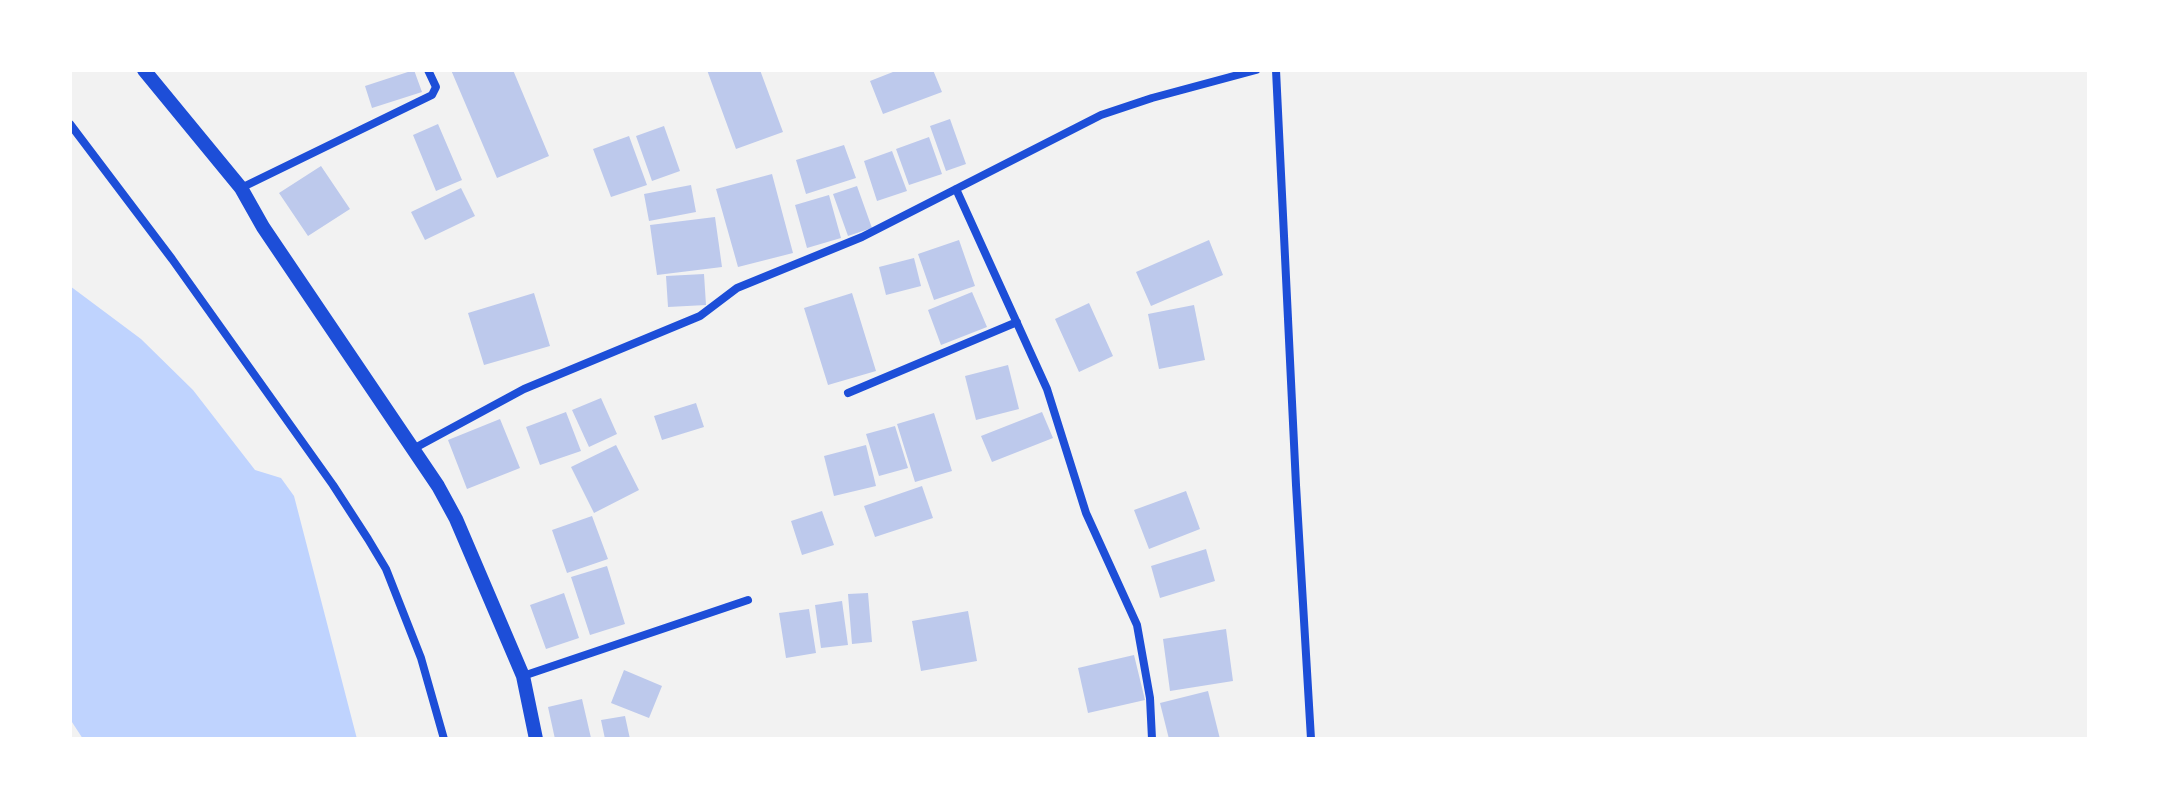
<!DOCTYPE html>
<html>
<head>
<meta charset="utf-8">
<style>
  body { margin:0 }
  #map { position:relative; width:2159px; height:809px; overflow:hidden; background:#f2f2f2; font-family:"Fira Sans",sans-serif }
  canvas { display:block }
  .frame { position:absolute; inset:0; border:72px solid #fff; pointer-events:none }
</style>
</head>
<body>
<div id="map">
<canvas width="2159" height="809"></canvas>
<div class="frame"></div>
</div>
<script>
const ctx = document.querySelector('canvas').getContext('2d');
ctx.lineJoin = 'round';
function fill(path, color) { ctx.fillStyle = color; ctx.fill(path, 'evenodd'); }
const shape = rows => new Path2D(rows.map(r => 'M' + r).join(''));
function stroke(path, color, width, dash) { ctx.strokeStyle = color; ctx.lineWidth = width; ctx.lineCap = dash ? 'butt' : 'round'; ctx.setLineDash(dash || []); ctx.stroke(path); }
fill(shape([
  [70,286,141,339,193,390,255,470,281,478,294,496,357,739,83,739,70,719]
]), '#bfd3fe');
fill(shape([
  [414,70,422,92,372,108,365,86],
  [451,70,513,70,549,156,497,178],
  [707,70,760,70,783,132,736,149],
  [898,70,933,70,942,92,883,114,870,81],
  [950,119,966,164,946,171,930,126],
  [438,124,462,180,436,191,413,135],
  [664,126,680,171,652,181,636,136],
  [629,136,647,185,611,197,593,149],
  [929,137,942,174,909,185,896,149],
  [844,145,856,178,806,194,796,160],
  [892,151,907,191,877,201,864,161],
  [321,166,350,209,308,236,279,193],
  [772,174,793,253,738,267,716,189],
  [691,185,696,212,649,221,644,194],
  [857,186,872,228,848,236,833,194],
  [461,188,475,216,425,240,411,212],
  [829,195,841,238,807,248,795,205],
  [715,217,722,267,657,275,650,225],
  [959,240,975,286,934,300,918,254],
  [1209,240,1223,275,1151,306,1136,272],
  [914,258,921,286,886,295,879,267],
  [704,274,706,305,668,307,666,276],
  [972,292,987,327,941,345,928,310],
  [534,293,550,346,484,365,468,313],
  [852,293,876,371,828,385,804,308],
  [1089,303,1113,356,1079,372,1055,319],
  [1194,305,1205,360,1159,369,1148,314],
  [1008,365,1019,409,976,420,965,376],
  [601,398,617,434,589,447,572,410],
  [696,403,704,427,662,440,654,416],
  [566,412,581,451,540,465,526,427],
  [1042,412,1053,438,992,462,981,436],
  [934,413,952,471,915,482,897,424],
  [500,419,520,468,467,489,448,440],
  [895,426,908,468,879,476,866,434],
  [616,445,639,490,594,513,571,467],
  [866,445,876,486,834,496,824,456],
  [922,486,933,518,875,537,864,506],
  [1186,491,1200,529,1149,549,1134,510],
  [822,511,834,545,802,555,791,521],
  [592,516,608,559,567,573,552,530],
  [1206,549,1215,581,1160,598,1151,566],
  [607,566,625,624,590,635,571,577],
  [564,593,579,638,546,649,530,605],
  [868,593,872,642,852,644,848,594],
  [842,601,848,645,821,648,815,605],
  [809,609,816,653,786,658,779,613],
  [968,611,977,661,921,671,912,621],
  [1226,629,1233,681,1170,691,1163,639],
  [1134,655,1145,700,1088,713,1078,668],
  [624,670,662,686,649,718,611,703],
  [1208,691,1220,739,1169,739,1160,703],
  [582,699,591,738,555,739,548,707],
  [625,716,630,739,605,739,601,720]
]), '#bdc9ec');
stroke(shape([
  [1276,70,1296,485,1311,739],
  [70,124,172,259,333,485,368,539,386,569,421,658,444,739],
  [241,188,432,95,436,87,428,70],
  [956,189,1047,389,1086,513,1137,625,1150,698,1152,739],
  [848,393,1017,322],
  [413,449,524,389,700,316,737,288,862,237,1101,115,1152,98,1256,70],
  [523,676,748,600]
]), '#1d4ed8', 8);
stroke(shape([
  [144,70,241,188,263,227,438,486,456,519,523,676,536,739]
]), '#1d4ed8', 14);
</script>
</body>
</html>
